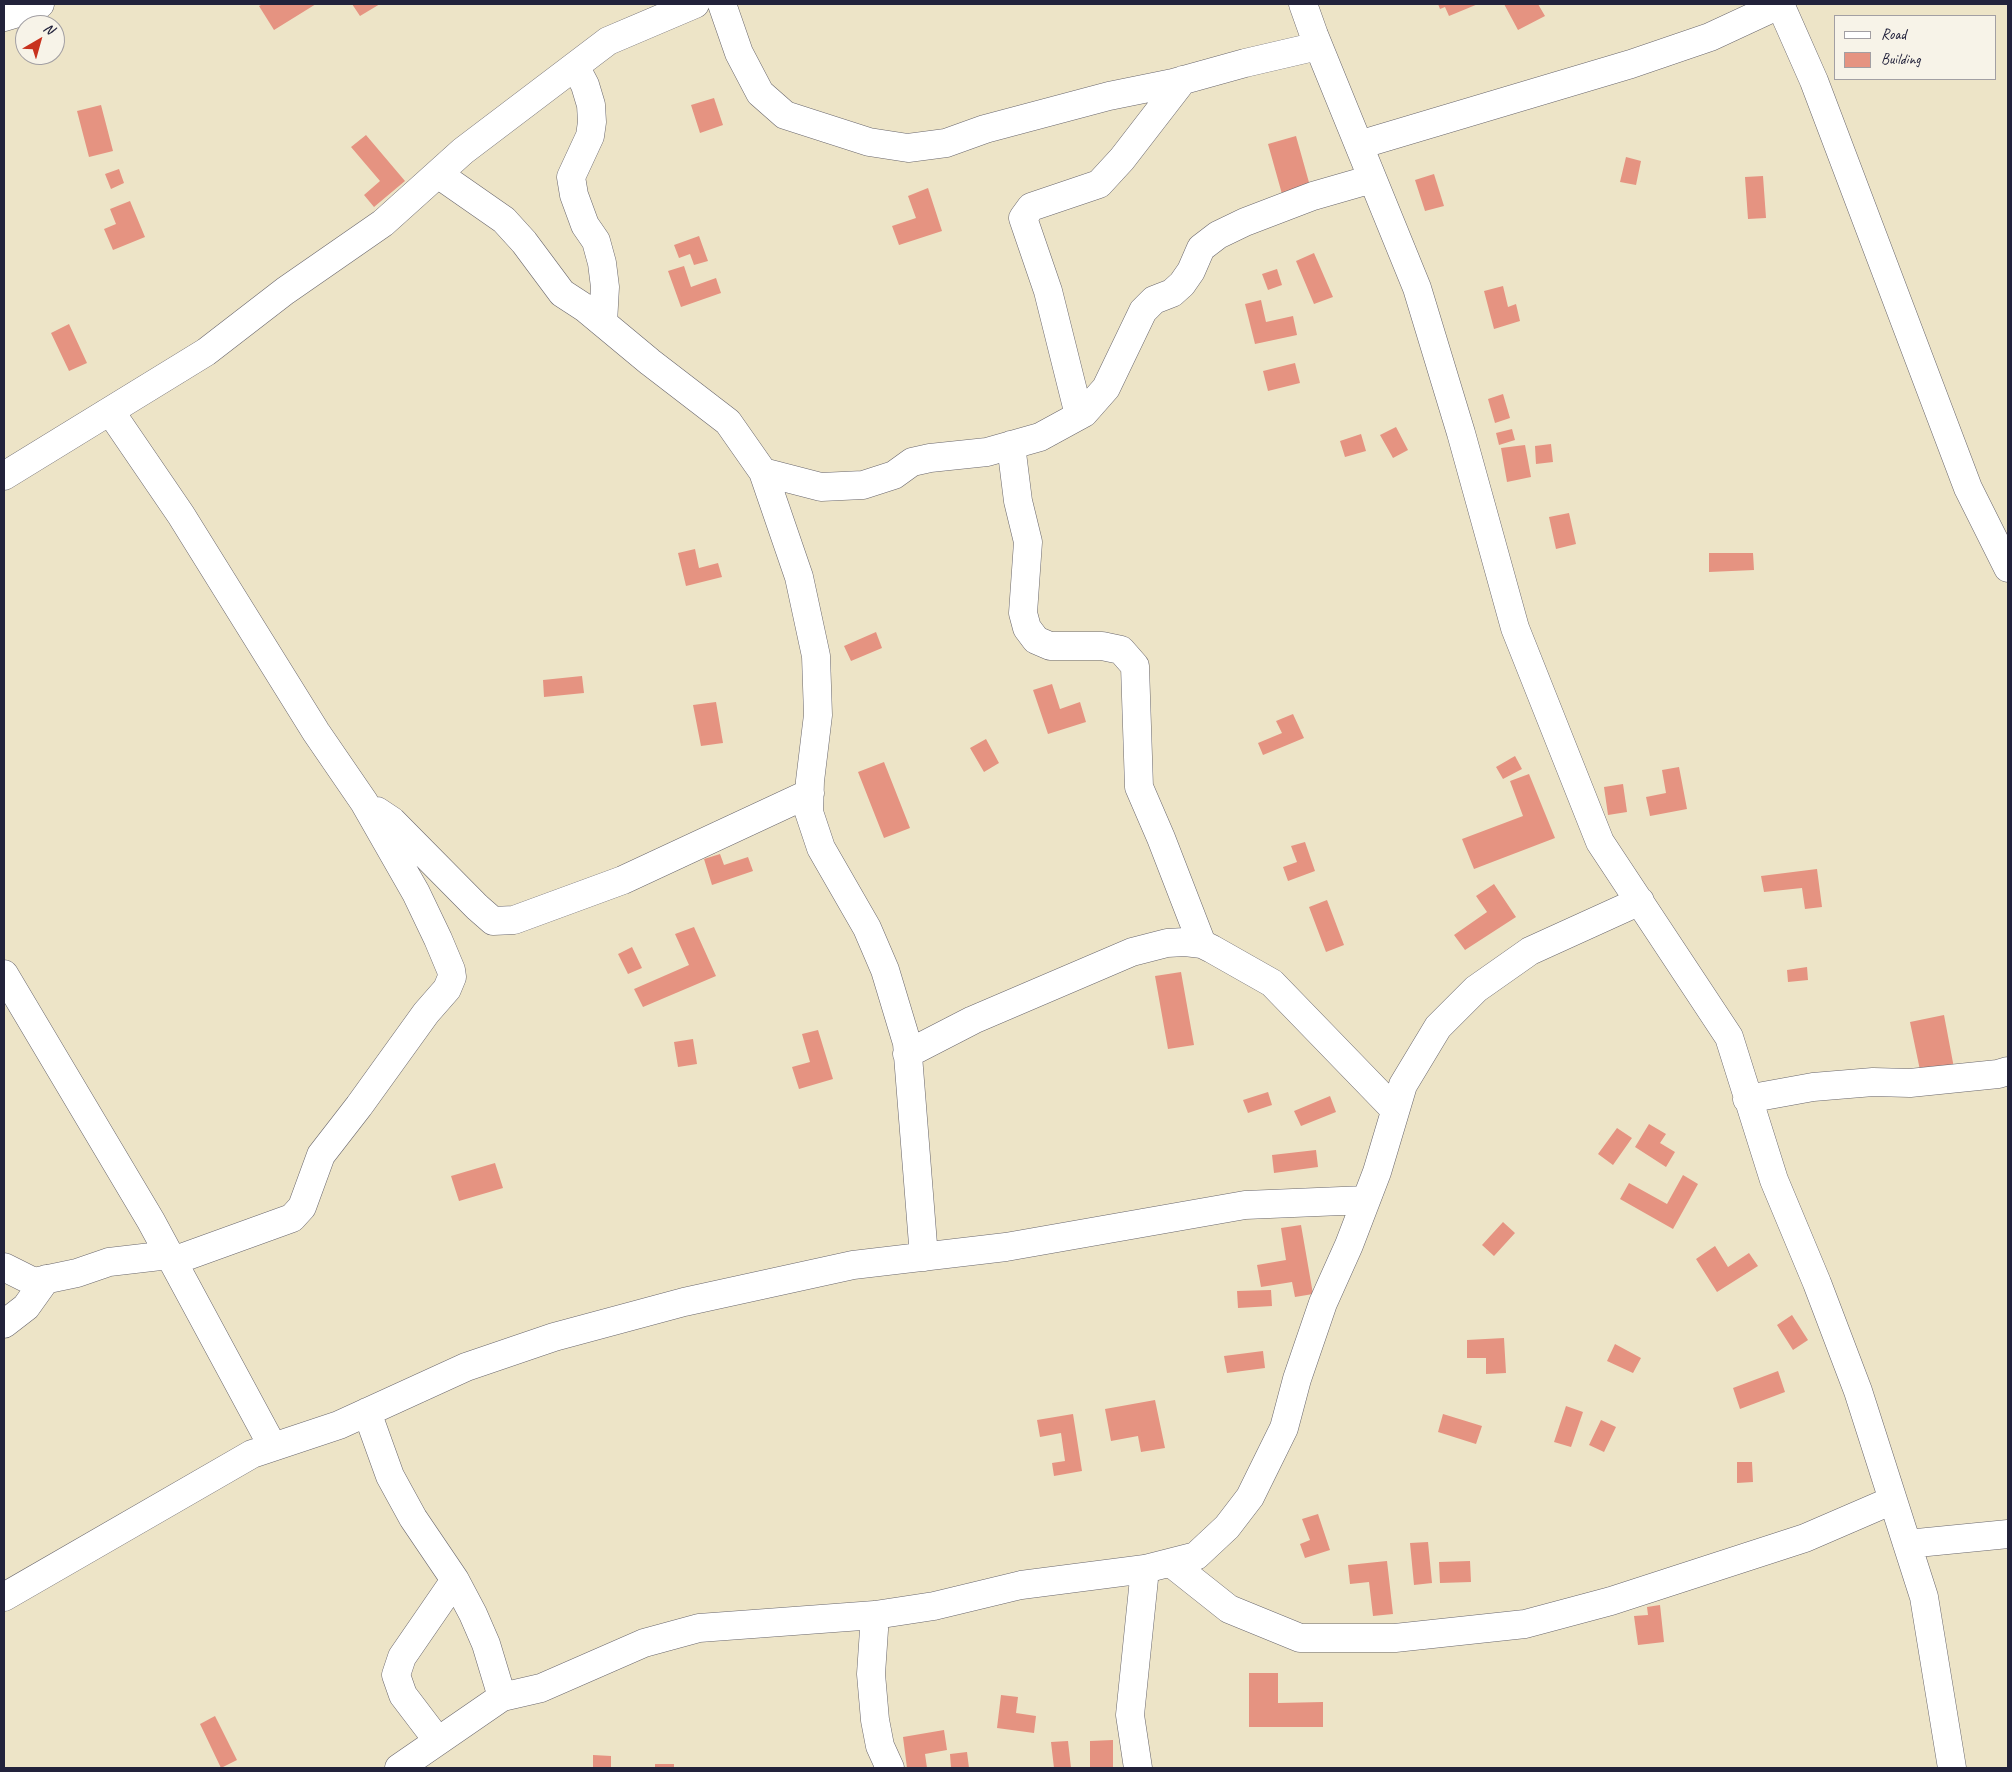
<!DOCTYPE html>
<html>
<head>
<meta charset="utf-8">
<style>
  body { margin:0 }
  #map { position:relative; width:2012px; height:1772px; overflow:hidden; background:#ede4c7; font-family:Caveat,sans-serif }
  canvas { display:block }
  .frame { position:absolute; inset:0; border:5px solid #22223b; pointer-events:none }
  .legend { position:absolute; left:1834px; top:15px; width:162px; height:65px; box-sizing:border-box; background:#f7f3e8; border:1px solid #a29fa3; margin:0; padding:6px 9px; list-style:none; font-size:15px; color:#22223b }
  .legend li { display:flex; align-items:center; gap:10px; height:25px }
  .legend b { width:25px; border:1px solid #a29fa3 }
  .north { position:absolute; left:15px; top:15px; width:50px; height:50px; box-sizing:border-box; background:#f7f3e8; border:1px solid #a29fa3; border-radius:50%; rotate:38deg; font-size:14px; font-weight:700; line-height:20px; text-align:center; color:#22223b }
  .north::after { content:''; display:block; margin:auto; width:18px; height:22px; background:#c8321e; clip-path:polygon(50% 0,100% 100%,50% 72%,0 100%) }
</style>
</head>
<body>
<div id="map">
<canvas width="2012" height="1772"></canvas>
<div class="frame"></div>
<ul class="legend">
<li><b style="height:6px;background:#fff"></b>Road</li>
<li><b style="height:14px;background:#e59381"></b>Building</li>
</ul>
<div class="north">N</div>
</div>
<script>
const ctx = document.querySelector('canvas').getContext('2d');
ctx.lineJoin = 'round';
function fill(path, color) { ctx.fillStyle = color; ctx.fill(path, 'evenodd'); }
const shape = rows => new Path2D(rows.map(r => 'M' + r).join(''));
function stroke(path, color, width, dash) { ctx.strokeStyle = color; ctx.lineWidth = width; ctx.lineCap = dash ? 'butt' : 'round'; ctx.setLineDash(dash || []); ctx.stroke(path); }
fill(shape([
  [263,4,316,4,274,30,259,6],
  [352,4,380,4,360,16],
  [1438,4,1478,4,1449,16,1445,7,1440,9],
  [1504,4,1538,4,1545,16,1518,30],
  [714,98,723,125,700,133,691,105],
  [101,105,113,151,89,157,77,111],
  [366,135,405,181,374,207,364,195,380,181,351,147],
  [1296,136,1310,186,1282,194,1268,144],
  [1626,157,1641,161,1636,185,1620,182],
  [119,169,124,183,111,189,105,174],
  [1434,174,1444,206,1425,211,1415,180],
  [1763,176,1766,218,1748,219,1745,177],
  [928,188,942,231,899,245,892,226,916,218,908,196],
  [130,201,145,237,113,250,104,229,116,224,110,209],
  [699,236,708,261,694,265,690,254,679,258,674,245],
  [1314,253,1333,297,1314,304,1296,261],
  [684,266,691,287,716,278,721,293,681,307,668,271],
  [1277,269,1282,285,1268,290,1262,274],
  [1503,286,1508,307,1516,304,1520,321,1494,329,1484,291],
  [1261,300,1266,322,1293,316,1297,335,1255,344,1245,304],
  [69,324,87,363,69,371,51,333],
  [1295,363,1300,383,1268,391,1263,371],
  [1503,394,1510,418,1495,423,1488,399],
  [1396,427,1408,450,1393,458,1380,435],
  [1512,429,1515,440,1499,445,1496,433],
  [1361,434,1366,451,1345,457,1340,441],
  [1551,444,1553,462,1536,464,1535,446],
  [1525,445,1531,477,1507,482,1501,448],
  [1569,513,1576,544,1556,549,1549,517],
  [695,549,699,568,718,563,722,577,686,586,678,553],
  [1709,553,1753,553,1754,570,1709,572],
  [876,632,882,648,851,661,844,646],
  [582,676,584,693,544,697,543,680],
  [1052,684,1060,709,1080,702,1086,722,1048,734,1033,690],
  [716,702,723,743,701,746,693,705],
  [1293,714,1304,738,1263,755,1258,743,1282,733,1276,721],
  [986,739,999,763,984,772,970,748],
  [1515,756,1522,769,1503,779,1496,767],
  [884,762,910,828,884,838,858,772],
  [1679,767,1687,809,1650,816,1646,797,1666,793,1662,770],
  [1529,774,1555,838,1474,869,1462,839,1523,816,1510,781],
  [1623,784,1627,812,1608,815,1604,787],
  [1305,842,1315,871,1288,881,1283,867,1297,862,1291,846],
  [720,854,724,865,748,857,753,871,712,885,704,859],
  [1817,869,1822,907,1805,909,1802,888,1764,892,1761,876],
  [1494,884,1516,917,1465,950,1454,935,1487,912,1476,896],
  [1327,900,1344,945,1326,952,1309,907],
  [694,927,716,976,643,1007,634,989,689,965,675,934],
  [632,947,642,968,628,974,618,954],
  [1807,967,1808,980,1788,982,1787,970],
  [1181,972,1194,1045,1168,1049,1155,976],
  [1944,1015,1954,1068,1921,1075,1910,1022],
  [818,1030,833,1079,799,1089,792,1067,810,1062,802,1034],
  [693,1039,697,1064,678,1067,674,1042],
  [1268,1092,1272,1105,1248,1113,1243,1100],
  [1330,1096,1336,1112,1301,1126,1294,1111],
  [1649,1124,1666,1134,1660,1143,1675,1152,1666,1167,1635,1147],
  [1617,1128,1632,1138,1613,1165,1598,1154],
  [1316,1150,1318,1167,1274,1173,1272,1155],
  [495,1163,503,1188,459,1201,451,1176],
  [1683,1175,1698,1184,1673,1229,1620,1199,1629,1183,1667,1204],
  [1503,1222,1515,1233,1494,1256,1482,1245],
  [1301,1225,1313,1294,1295,1297,1292,1282,1261,1287,1257,1265,1286,1260,1281,1228],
  [1715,1246,1728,1267,1749,1253,1758,1266,1717,1292,1696,1259],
  [1271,1290,1272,1306,1238,1308,1237,1291],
  [1792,1315,1808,1340,1793,1350,1777,1325],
  [1504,1338,1506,1373,1486,1374,1486,1358,1467,1358,1467,1340],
  [1615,1344,1641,1358,1633,1373,1607,1361],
  [1263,1351,1265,1368,1227,1373,1224,1356],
  [1778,1371,1785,1392,1740,1409,1733,1388],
  [1155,1400,1165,1448,1141,1452,1138,1436,1111,1441,1105,1409],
  [1566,1406,1583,1412,1571,1447,1554,1442],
  [1073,1414,1082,1471,1054,1476,1052,1463,1065,1461,1061,1433,1040,1437,1037,1420],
  [1443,1414,1482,1426,1476,1444,1438,1432],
  [1601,1420,1616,1427,1604,1452,1589,1445],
  [1737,1462,1752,1462,1753,1482,1737,1483],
  [1318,1514,1330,1550,1305,1558,1300,1544,1310,1540,1302,1519],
  [1428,1542,1432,1583,1414,1585,1410,1543],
  [1387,1561,1393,1614,1373,1616,1369,1582,1350,1584,1348,1565],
  [1470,1561,1471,1582,1440,1583,1439,1562],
  [1660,1605,1664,1642,1638,1645,1634,1616,1648,1615,1647,1607],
  [1249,1673,1278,1673,1278,1703,1323,1702,1323,1727,1249,1727],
  [1001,1695,1018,1697,1016,1713,1036,1716,1034,1733,997,1728],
  [215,1716,237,1760,221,1768,200,1724],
  [944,1730,947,1750,925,1754,927,1768,907,1768,903,1737],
  [1113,1740,1113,1768,1090,1768,1090,1741],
  [1068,1741,1071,1768,1054,1768,1051,1742],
  [967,1752,969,1768,951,1768,950,1754],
  [593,1755,611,1756,611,1768,593,1768],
  [655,1764,674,1764,674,1768,655,1768]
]), '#e59381');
const minor = shape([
  [722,4,739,53,760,93,785,115,869,142,908,148,946,143,985,129,1109,96,1173,83,1245,63,1318,46],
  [1303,4,1314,35,1417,288,1461,433,1515,628,1600,842,1729,1037,1774,1180,1817,1283,1858,1391,1924,1597,1952,1768],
  [1780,4,1814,81,1968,488,2008,568],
  [4,17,34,8,40,4],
  [575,66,585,85,591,105,592,122,590,136,571,177,574,195,585,225,596,241,602,263,605,287,603,323],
  [1359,145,1631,64,1710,37,1781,4],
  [438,174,504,220,524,242,562,293,585,308,650,362,728,422,763,472,799,577,816,656,818,715,810,781,809,812,821,848,867,928,885,970,907,1043,924,1257],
  [110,411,181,515,316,732,364,802,416,893,438,939,451,970,452,977,447,989,426,1013,359,1106,321,1155,302,1207,292,1218,173,1261],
  [1079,415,1048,291,1023,218,1031,207,1099,184,1122,159,1183,80],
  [1011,445,1018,501,1028,542,1023,613,1027,628,1036,640,1050,646,1102,646,1121,650,1135,666,1139,787,1161,838,1202,944],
  [763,472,821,487,863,485,894,475,912,462,930,458,987,452,1040,437,1084,413,1106,388,1143,311,1154,300,1172,293,1182,284,1191,271,1201,248,1218,235,1245,222,1313,196,1372,179],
  [4,476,206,352,285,291,383,223,463,151,608,41,695,4],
  [377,811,392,821,477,907,493,921,514,920,623,880,810,793],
  [4,974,151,1221,273,1447],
  [907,1054,973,1020,1132,952,1167,943,1185,942,1202,944,1212,949,1272,983,1395,1110],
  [1747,1099,1813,1087,1873,1082,1910,1083,1998,1074,2008,1071],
  [4,1267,34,1282,77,1273,109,1262,169,1255],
  [4,1324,26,1307,46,1279],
  [367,1412,390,1476,413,1518,455,1580,473,1614,486,1644,502,1697],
  [1907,1544,2008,1534],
  [1171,1563,1229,1609,1300,1638,1395,1638,1525,1624,1611,1601,1805,1538,1893,1500],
  [4,1597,252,1454,339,1425,466,1367,554,1337,684,1302,853,1265,1006,1247,1245,1205,1366,1200],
  [875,1615,871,1674,875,1720,880,1746,890,1768],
  [438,1741,403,1695,396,1675,402,1657,455,1580],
  [399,1768,502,1697,541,1688,644,1643,699,1628,875,1615,934,1606,1021,1585,1145,1569,1196,1556,1227,1527,1250,1497,1284,1428,1297,1379,1323,1303,1349,1245,1377,1172,1403,1085,1438,1027,1476,989,1530,951,1640,901],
  [1138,1768,1130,1715,1145,1569]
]);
stroke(minor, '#69666c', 29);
stroke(minor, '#fff', 28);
</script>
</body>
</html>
